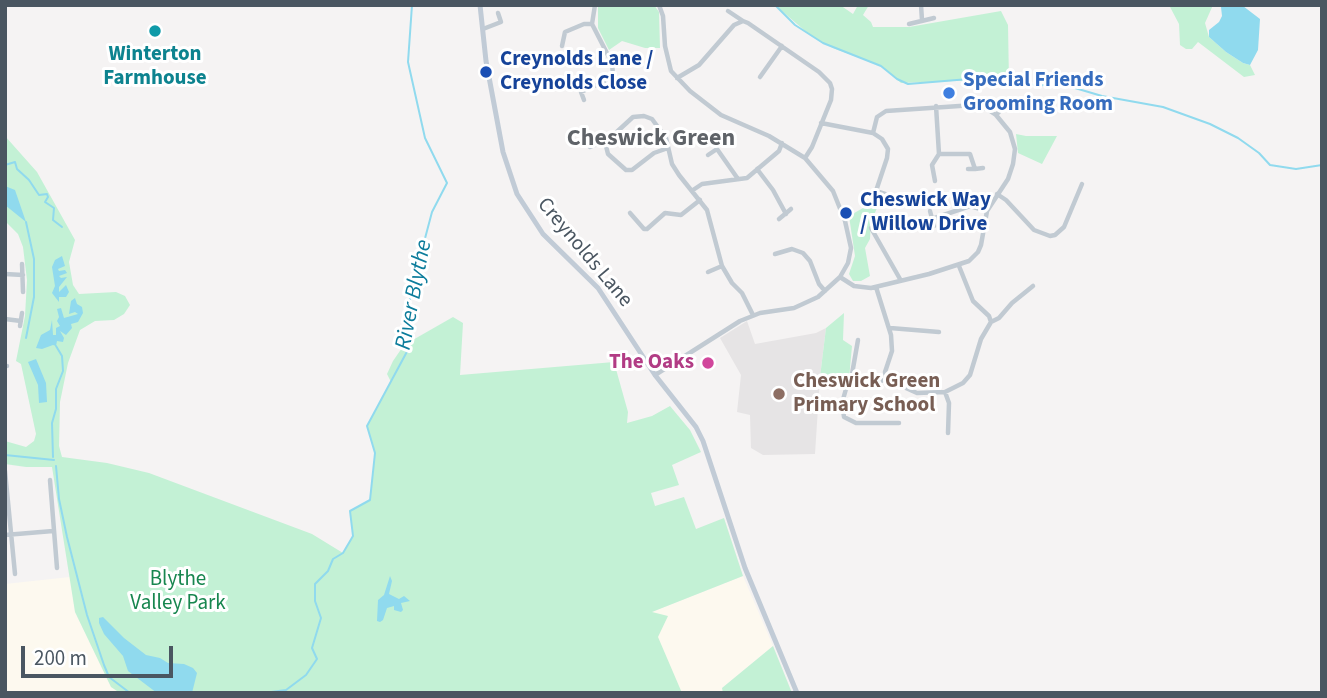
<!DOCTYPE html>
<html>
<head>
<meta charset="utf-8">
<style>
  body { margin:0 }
  #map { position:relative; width:1327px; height:698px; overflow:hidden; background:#f5f3f3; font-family:"Source Sans 3",sans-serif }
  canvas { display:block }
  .frame { position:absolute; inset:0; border:7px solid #4a5661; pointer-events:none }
  .scale { position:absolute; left:21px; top:646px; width:152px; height:32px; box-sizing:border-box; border:4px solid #4a5661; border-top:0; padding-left:9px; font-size:21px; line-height:24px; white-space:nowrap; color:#4a5661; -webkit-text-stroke:5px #fff; paint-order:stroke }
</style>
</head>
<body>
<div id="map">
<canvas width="1327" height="698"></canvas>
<div class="frame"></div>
<div class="scale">200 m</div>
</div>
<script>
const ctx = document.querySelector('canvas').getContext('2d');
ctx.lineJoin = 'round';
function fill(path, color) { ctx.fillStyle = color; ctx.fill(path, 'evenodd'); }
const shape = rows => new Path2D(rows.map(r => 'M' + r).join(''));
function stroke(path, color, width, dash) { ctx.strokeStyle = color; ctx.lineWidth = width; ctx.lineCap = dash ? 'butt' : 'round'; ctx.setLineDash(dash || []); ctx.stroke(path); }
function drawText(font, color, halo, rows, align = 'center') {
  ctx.font = font + ' "Source Sans 3",sans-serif'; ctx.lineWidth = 6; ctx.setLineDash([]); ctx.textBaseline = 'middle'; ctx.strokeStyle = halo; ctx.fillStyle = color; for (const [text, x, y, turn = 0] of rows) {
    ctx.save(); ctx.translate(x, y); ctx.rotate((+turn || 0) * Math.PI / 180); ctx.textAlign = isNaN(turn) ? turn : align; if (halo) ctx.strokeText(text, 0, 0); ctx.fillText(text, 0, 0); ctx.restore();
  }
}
fill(shape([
  [743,576,773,646,722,688,723,693,567,693,624,623],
  [70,577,75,612,111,687,120,693,5,693,5,584]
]), '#fdf9ef');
fill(shape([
  [747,321,755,344,816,333,826,328,820,377,815,454,763,455,751,448,750,415,737,412,741,375,720,338]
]), '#e6e4e5');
fill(shape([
  [598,5,654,5,659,12,660,48,645,48,622,41,609,50,598,28],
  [775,5,840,5,853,14,858,5,869,5,863,15,871,22,873,27,909,27,1001,11,1008,25,1009,82,980,80,901,83,881,66,833,48,811,36],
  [1169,5,1213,5,1205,23,1209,37,1226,52,1243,63,1250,65,1255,75,1244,77,1198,42,1192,49,1186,49,1180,45,1179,24],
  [1016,134,1026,136,1057,136,1042,164,1018,153],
  [5,136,37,172,75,240,69,262,73,285,79,294,116,292,125,296,130,305,124,314,114,320,95,321,80,330,68,363,60,402,59,446,62,457,107,463,149,473,312,534,343,553,353,536,350,511,370,500,375,453,367,426,391,382,387,374,393,361,404,345,453,317,463,323,460,375,614,362,628,412,627,423,652,416,670,406,690,430,701,452,672,465,679,485,651,493,655,506,684,497,696,529,724,518,743,576,652,612,668,616,658,637,682,693,120,693,111,687,75,612,52,467,26,467,5,464,5,441,26,447,34,441,36,434,21,364,16,361,25,316,27,280,23,247,18,234,5,221],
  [869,200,878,201,877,208,871,222,870,239,865,248,870,276,861,281,853,281,849,274,855,256,849,216,863,208],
  [844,313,843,340,852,346,849,379,820,377,826,328],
  [773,646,792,693,723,693,722,688]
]), '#c3f1d5');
fill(shape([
  [1225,5,1243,6,1260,19,1258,50,1250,65,1243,63,1226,52,1209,37,1209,30,1219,22,1222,16,1221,7],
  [5,186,15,190,26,222,5,205],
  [62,256,65,266,58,269,59,271,65,270,67,273,59,276,61,278,67,277,59,287,59,292,66,285,69,292,66,297,59,297,59,302,52,293,55,286,52,267,55,260],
  [75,298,77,304,82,307,83,313,78,322,71,324,72,328,66,335,60,331,64,338,63,342,57,341,56,346,53,345,42,349,36,348,41,335,50,330,52,320,53,335,56,335,56,328,60,326,57,321,59,317,57,309,61,308,64,318,78,314,75,312,69,314,71,301],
  [36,359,46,383,47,402,39,403,38,385,28,362],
  [390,576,392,581,389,594,399,599,404,596,410,601,401,603,403,610,401,612,394,610,394,606,387,608,383,620,380,622,377,621,378,600,384,595],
  [103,617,124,638,146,655,160,658,168,663,184,664,193,668,197,673,192,693,157,693,128,671,123,656,104,634,99,623,99,618]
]), '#90daee');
stroke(shape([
  [775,5,795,25,823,43,881,66,897,79,908,84,969,79,1015,81],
  [1030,84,1037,86,1058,83,1102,96,1163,107,1210,124,1238,138,1259,153,1270,165,1296,169,1322,165],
  [5,165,15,162,17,169,29,180,39,195,47,194,48,197,45,202,54,208,53,220,62,227],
  [26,222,34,259,34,297,26,338],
  [5,455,54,460],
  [53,457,52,423,56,409,56,389,63,371,62,356,56,346],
  [56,466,59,499,67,537,87,615,104,665,109,677,130,693],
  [264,693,286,690,306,675,317,659,312,648,321,618,315,601,315,584,328,571,333,559,343,553,353,536,350,511,370,500,375,453,367,426,410,346,410,295,432,212,447,183,425,138,408,62,412,5]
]), '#90daee', 2);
stroke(shape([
  [921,5,922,20],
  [728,11,743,21],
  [909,24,934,18],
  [483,29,501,22,498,13],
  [562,46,565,32,584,24,592,24],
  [760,77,782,46],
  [677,78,699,65,734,25,743,21,748,23,819,72,830,83,832,89,831,100,812,147,805,158],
  [584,100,581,92,610,79,613,75,612,63,592,24,595,5],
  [936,106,939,154,970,154,975,169,968,169],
  [996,115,1004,107,1027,107],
  [821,123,873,133,882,139,888,149,887,158,876,191,885,194],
  [605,142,608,154,626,170,632,170,654,153,668,148],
  [590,147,608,140,633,117,644,116,652,119,666,138,672,164,679,175,707,210,722,266,732,283,742,293,753,315],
  [708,155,717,149,738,179],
  [757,169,773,190,786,214],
  [975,169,983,168],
  [935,181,932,165,939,154],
  [693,190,702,184,747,178,779,151,782,143],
  [997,194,1006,200,1034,230,1050,236,1055,235,1064,227,1082,184],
  [930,211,934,226],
  [630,213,644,229,647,229,665,213,681,215,700,200],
  [779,219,791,209],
  [932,219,970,206,987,211],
  [871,228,900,279],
  [775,254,792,249,803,253,810,261,819,284,825,291],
  [22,264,23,292],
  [708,272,722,266],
  [5,274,23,275],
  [840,277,854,286,871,288,929,274,969,261,978,252,981,245,987,211,1008,179,1013,164,1015,149,1010,132,996,115,987,109,974,105,886,111,877,117,873,133],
  [876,287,891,335,892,351,885,372,886,379,917,393,945,392,963,383,970,375,981,339,991,322,989,316,973,301,959,266],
  [5,319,21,321],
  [991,322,999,318,1012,303,1033,286],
  [20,326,22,313],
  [890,328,939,332],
  [5,366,7,366],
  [655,375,740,321,760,313,794,308,818,297,840,277,848,263,851,248,845,221,833,191,805,158,769,136,721,115,690,91,671,71,665,46,663,16,659,5],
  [886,379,879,382,854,382,846,389,842,403,844,417,856,423,899,423],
  [854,382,852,374,858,340],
  [945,392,949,403,948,433],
  [5,471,15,574],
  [50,480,57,568],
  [5,535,53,531]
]), '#c1cad2', 4.5);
stroke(shape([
  [480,5,486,61,503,152,517,194,543,234,598,288,655,375,696,427,703,441,745,568,797,693]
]), '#c1cbd6', 5);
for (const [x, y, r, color] of [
  [155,31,7,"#0f9aa8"],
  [486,72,7,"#1a4fb4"],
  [949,93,7,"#3f7fe0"],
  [846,213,7,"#1a4fb4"],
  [708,363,7,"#d1479c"],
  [779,394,7,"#8d6e63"]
]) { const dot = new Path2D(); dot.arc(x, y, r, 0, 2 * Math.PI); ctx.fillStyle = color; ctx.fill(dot); stroke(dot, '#fff', 2.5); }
drawText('bold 21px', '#0d838f', '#fff', [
  ["Winterton",155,55],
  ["Farmhouse",155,79]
]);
drawText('bold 21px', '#164399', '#fff', [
  ["Creynolds Lane /",500,60],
  ["Creynolds Close",500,84],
  ["Cheswick Way",860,201],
  ["/ Willow Drive",860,225]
], 'left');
drawText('bold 21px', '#366cbe', '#fff', [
  ["Special Friends",963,81],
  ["Grooming Room",963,105]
], 'left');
drawText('21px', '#4a5661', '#fff', [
  ["Creynolds Lane",584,253,50]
]);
drawText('bold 21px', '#b23c85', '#fff', [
  ["The Oaks",694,363]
], 'right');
drawText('bold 21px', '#785e54', '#fff', [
  ["Cheswick Green",793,382],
  ["Primary School",793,406]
], 'left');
drawText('21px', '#17864f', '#fff', [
  ["Blythe",178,580],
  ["Valley Park",178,604]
]);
drawText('italic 23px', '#0c7c9b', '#fff', [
  ["River Blythe",415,295,-79]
]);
drawText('bold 24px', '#5f6368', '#fff', [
  ["Cheswick Green",651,140]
]);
</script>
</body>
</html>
